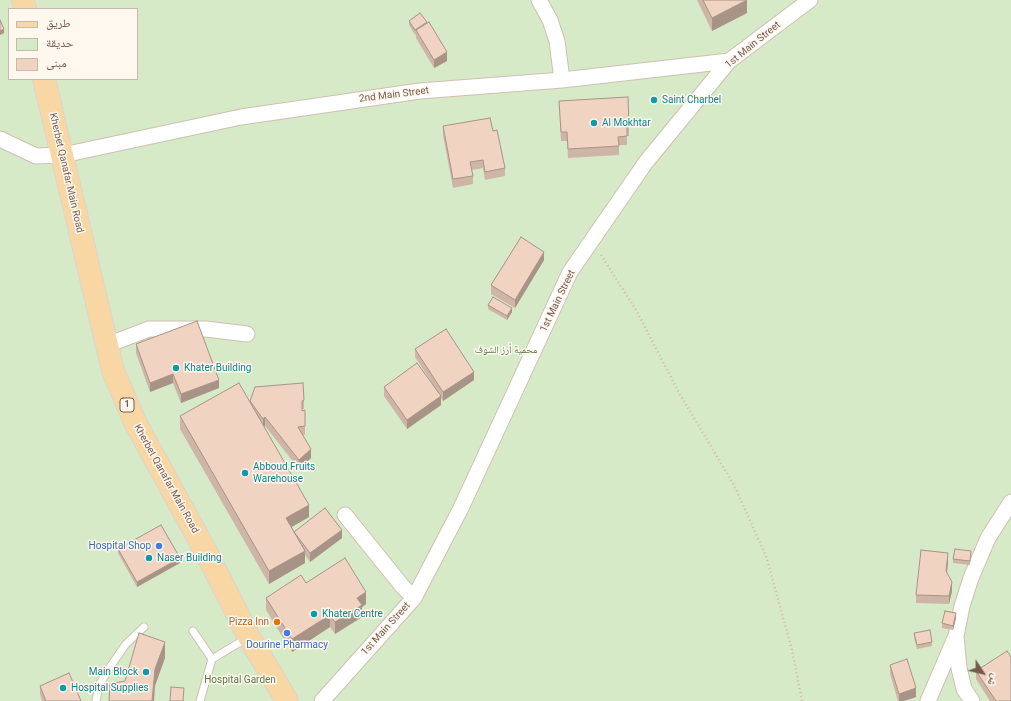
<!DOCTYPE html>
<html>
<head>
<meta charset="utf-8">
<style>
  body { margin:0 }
  #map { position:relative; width:1011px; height:701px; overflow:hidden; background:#fcf4e8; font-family:Roboto,"Noto Naskh Arabic",sans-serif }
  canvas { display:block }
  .legend { position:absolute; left:8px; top:8px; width:130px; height:72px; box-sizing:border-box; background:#fef8ef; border:1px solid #c8b9ae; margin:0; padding:5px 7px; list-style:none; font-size:12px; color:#765a4d }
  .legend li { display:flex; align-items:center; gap:8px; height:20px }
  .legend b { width:20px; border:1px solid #c8b9ae }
  .north { position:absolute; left:963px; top:653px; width:40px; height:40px; -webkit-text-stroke:3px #fef8ef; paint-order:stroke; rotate:125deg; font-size:11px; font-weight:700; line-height:16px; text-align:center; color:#765a4d }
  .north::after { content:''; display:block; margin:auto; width:14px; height:18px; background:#765a4d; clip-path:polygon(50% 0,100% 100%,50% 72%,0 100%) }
</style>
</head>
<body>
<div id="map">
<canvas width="1011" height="701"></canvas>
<ul class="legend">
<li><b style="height:5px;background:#f8d7a4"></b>طريق</li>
<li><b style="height:11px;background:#d6eac7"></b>حديقة</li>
<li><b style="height:11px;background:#f0d3c1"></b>مبنى</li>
</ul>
<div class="north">ش</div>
</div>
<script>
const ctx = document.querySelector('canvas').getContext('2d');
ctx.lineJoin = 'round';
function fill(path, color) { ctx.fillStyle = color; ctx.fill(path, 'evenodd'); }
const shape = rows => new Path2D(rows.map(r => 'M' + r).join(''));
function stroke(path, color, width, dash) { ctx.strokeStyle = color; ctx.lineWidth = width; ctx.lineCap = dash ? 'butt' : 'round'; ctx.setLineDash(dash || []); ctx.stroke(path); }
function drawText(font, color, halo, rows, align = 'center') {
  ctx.font = font + ' Roboto,"Noto Naskh Arabic",sans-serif'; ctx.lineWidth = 3; ctx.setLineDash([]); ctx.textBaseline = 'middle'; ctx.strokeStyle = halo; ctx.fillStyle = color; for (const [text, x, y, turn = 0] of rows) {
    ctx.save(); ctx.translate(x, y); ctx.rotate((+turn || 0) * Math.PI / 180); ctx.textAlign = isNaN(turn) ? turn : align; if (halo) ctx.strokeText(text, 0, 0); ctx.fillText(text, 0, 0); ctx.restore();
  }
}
fill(shape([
  [0,0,1011,0,1011,701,0,701],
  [9,9,137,9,137,79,9,79]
]), '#d6eac7');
const service = shape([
  [193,631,212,659],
  [96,701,99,685,110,667,126,644,144,627],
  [200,701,212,659,247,638]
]);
const minor = shape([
  [539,0,550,20,557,41,562,80],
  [0,139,36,156,63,155,241,117,420,91,562,80,729,61],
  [107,345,149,329,206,329,247,334],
  [345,515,403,587,414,598],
  [322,701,414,598,461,508,570,272,646,162,729,61,810,0],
  [928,701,955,638],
  [972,701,964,689,959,668,956,636,962,606,971,578,988,538,1011,502]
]);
const primary = shape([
  [23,0,25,9],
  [44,79,113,371,136,424,206,552,249,637,287,701]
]);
stroke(service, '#d0beb1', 9);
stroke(minor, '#d0beb1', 17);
stroke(primary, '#dbd4d1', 24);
stroke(shape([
  [601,255,636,310,678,391,734,485,766,556,792,650,802,701]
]), '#d6b6a3', 2.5, [1, 3]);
stroke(service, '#fff', 7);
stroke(minor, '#fff', 15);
stroke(primary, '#f8d7a4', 22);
fill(shape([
  [697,0,747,0,747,13,712,31],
  [409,21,427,23,447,61,434,68,416,38,416,34,415,35,409,25],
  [559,101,629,127,629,136,627,136,627,145,619,145,619,155,568,158,567,141,561,141],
  [443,126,493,131,505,168,505,176,485,180,483,168,471,170,473,176,473,184,453,188,443,135],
  [544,260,515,308,491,294,491,285],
  [488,305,512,312,507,320,488,309],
  [136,344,219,388,181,403,173,383,150,392,136,353],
  [415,349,474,380,443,401,441,398,441,405,407,429,384,396,384,387,432,383,415,357],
  [304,400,304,409,302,409,302,411,305,410,305,435,303,435,311,458,299,469,265,426,264,427,309,517,292,527,294,532,342,538,310,562,305,555,305,563,269,584,180,429,180,416,250,402],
  [118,549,180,563,137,587,118,553],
  [971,556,970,565,953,563,953,559],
  [948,562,947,573,952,591,949,604,916,603,916,595],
  [306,583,366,604,362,607,362,617,335,634,330,627,292,652,266,610,266,598],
  [956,618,953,630,942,628,942,623],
  [914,633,932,642,932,646,917,649,914,637],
  [890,665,916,697,904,701,898,701,890,674],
  [976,671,1011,701,990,701,976,679],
  [40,686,81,701,42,701,40,694]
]), '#ceb5a6');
fill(shape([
  [747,0,747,13,712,31,712,18],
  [4,29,4,33,0,35,0,31],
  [447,52,447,61,434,68,434,60],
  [544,252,544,260,515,308,515,300],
  [512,308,512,312,507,320,507,316],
  [474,372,474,380,443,401,443,392],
  [173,374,173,383,150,392,150,383],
  [219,380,219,388,181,403,181,394],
  [441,396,441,405,407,429,407,420],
  [265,417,265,426,263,427,263,419],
  [311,449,311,458,299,469,299,460],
  [309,505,309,517,286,530,286,518],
  [342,530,342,538,310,562,310,553],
  [305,551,305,563,269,584,269,571],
  [948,553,948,562,946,580,946,571],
  [180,558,180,563,137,587,137,582],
  [952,582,952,591,949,604,949,596],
  [366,592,366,604,362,607,362,617,335,634,335,622,357,598],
  [956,613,956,618,953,630,953,626],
  [330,615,330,627,292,652,292,639],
  [165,642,165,658,155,686,154,701,152,701,155,669],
  [916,688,916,697,904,701,899,701,899,694]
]), '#a89487');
const building = shape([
  [703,0,747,0,712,18,703,0],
  [420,13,427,22,415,30,409,21,420,13],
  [0,20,4,29,0,31,0,20],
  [429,22,447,52,434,60,416,30,429,22],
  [628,97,629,127,627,127,627,136,618,137,619,146,568,149,567,132,561,132,559,101,628,97],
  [490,118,493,131,497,130,505,168,485,172,483,160,470,162,473,176,453,179,443,126,490,118],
  [521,237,544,252,515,300,491,285,521,237],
  [493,297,512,308,507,316,488,305,493,297],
  [197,321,219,380,181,394,173,374,150,383,136,344,197,321],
  [446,329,474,372,443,392,415,349,446,329],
  [417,363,441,396,407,420,384,387,417,363],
  [239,383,309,505,286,518,305,551,269,571,180,416,239,383],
  [303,383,304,400,302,401,302,411,305,410,305,426,298,427,311,449,299,460,265,417,263,419,250,401,255,387,303,383],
  [325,508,342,530,310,553,294,532,325,508],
  [161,525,180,558,137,582,118,549,161,525],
  [955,549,971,551,970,561,953,559,955,549],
  [921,550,948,553,946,571,952,582,949,596,916,595,921,550],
  [345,558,366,592,357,598,362,605,335,622,330,615,292,639,266,598,301,575,306,583,345,558],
  [945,611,956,613,953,626,942,623,945,611],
  [930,630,932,642,917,645,914,633,930,630],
  [139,633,165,642,155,669,152,701,109,701,110,684,125,681,139,633],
  [1007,651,1011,657,1011,701,996,701,976,671,1007,651],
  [907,659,916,688,899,694,890,665,907,659],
  [69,673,81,701,46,701,40,686,69,673],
  [171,687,184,688,183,701,170,701,171,687]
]);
fill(building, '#f0d3c1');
stroke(building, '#a89487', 1);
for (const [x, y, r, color] of [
  [654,100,4,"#0f9aa8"],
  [594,123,4,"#0f9aa8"],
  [176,368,4,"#0f9aa8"],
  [245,473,4,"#0f9aa8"],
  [159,546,4,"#3f7fe0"],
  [149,558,4,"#0f9aa8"],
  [314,614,4,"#0f9aa8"],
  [277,622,4,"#e8710a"],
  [287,633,4,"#3f7fe0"],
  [146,672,4,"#0f9aa8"],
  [63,688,4,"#0f9aa8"]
]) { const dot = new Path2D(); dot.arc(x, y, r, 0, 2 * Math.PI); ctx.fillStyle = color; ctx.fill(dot); stroke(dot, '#fef8ef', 1.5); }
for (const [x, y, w] of [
  [127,405,14]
]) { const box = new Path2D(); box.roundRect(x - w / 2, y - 7, w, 14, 3); ctx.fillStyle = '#fef8ef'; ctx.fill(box); stroke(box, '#765a4d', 1); }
drawText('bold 9px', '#765a4d', null, [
  ["1",127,405]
]);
drawText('10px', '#765a4d', '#fef8ef', [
  ["1st Main Street",753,45,-39],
  ["2nd Main Street",394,95,-7],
  ["Kherbet Qanafar Main Road",66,173,77],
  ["1st Main Street",558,301,-64],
  ["Kherbet Qanafar Main Road",166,479,61],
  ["1st Main Street",386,629,-48]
]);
drawText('10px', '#0d838f', '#fef8ef', [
  ["Saint Charbel",662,100],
  ["Al Mokhtar",602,123],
  ["Khater Building",184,368],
  ["Abboud Fruits",253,467],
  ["Warehouse",253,479],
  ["Naser Building",157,558],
  ["Khater Centre",322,614],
  ["Main Block",138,672,"right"],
  ["Hospital Supplies",71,688]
], 'left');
drawText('10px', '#567b45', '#fef8ef', [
  ["محمية أرز الشوف",506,350],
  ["Hospital Garden",240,680]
]);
drawText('10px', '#366cbe', '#fef8ef', [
  ["Hospital Shop",151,546],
  ["Dourine Pharmacy",287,645,"center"]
], 'right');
drawText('10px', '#c56008', '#fef8ef', [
  ["Pizza Inn",269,622]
], 'right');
</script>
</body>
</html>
